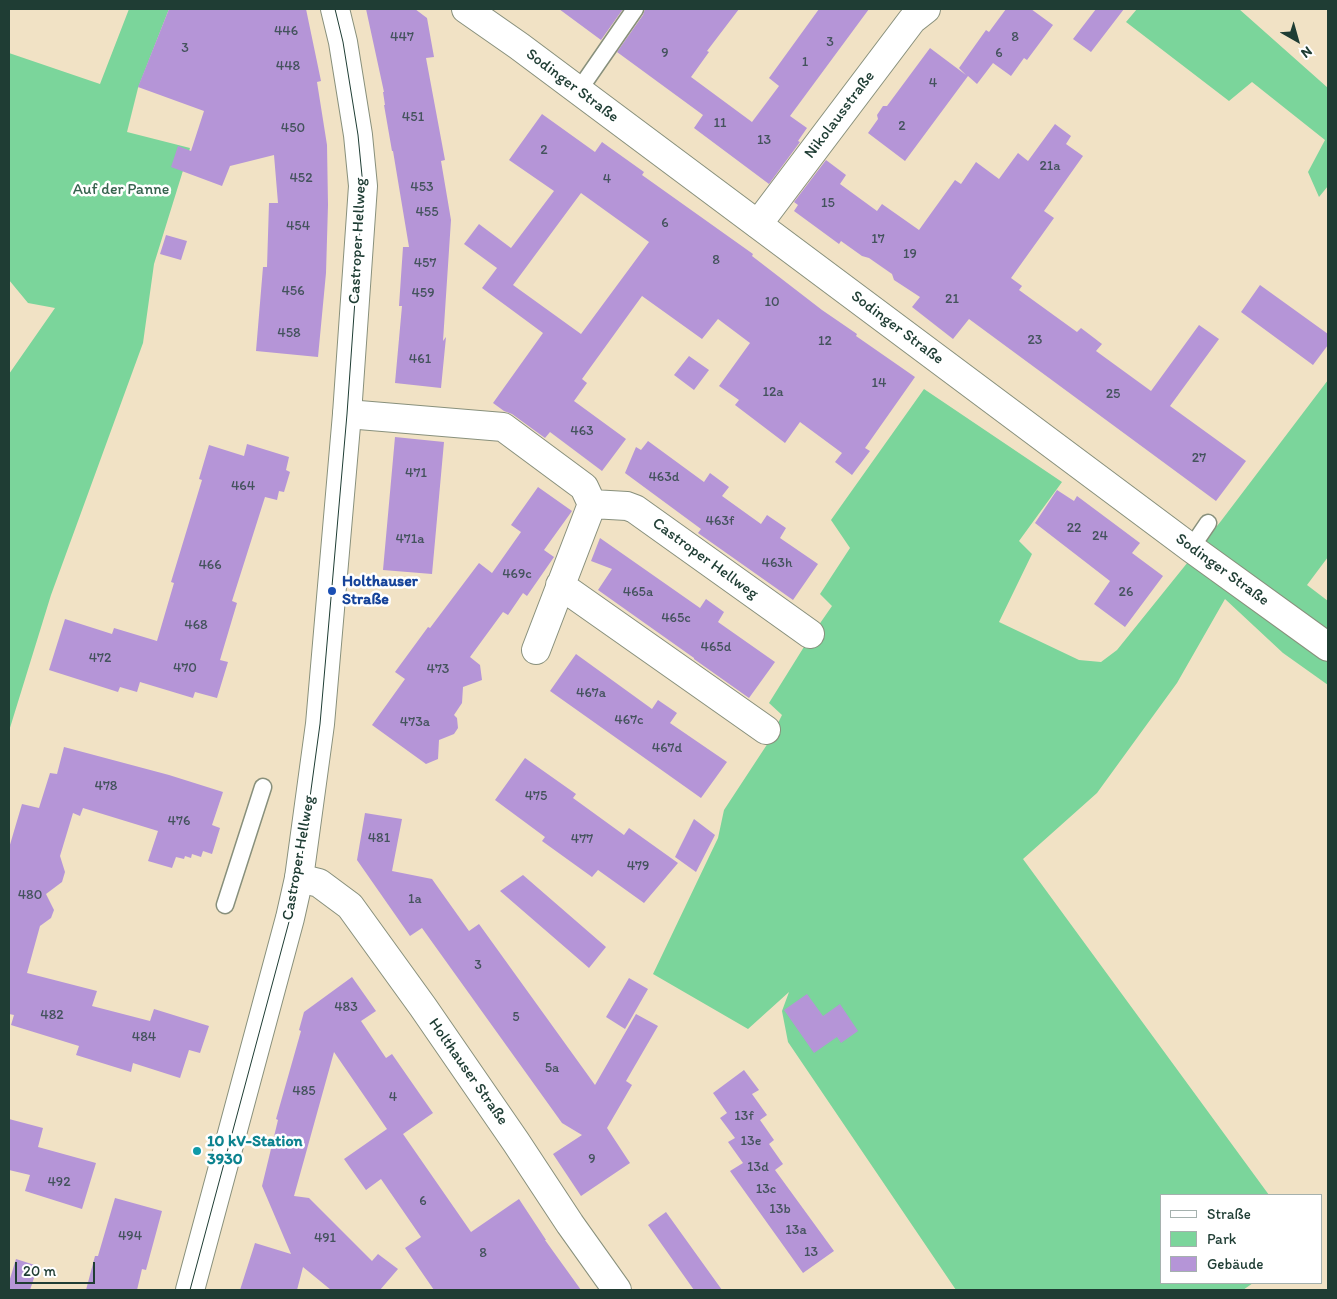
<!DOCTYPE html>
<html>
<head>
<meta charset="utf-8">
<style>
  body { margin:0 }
  #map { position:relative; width:1337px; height:1299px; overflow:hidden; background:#f1e2c5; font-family:Itim,sans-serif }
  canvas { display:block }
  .frame { position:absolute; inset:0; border:10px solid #1f3d34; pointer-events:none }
  .legend { position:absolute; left:1160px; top:1194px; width:162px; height:90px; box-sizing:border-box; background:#fff; border:1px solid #a5b1ae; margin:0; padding:6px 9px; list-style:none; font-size:15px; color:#1f3d34 }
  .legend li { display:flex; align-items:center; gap:10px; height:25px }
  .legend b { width:25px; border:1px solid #a5b1ae }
  .north { position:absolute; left:1272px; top:15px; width:50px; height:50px; -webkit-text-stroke:4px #fff; paint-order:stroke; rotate:142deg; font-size:14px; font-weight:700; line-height:20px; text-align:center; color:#1f3d34 }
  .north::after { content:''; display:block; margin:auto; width:18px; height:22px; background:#1f3d34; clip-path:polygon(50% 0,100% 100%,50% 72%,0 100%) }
  .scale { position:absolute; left:15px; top:1262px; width:80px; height:22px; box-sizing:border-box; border:2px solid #1f3d34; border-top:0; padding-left:6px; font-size:15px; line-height:18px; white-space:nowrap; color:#1f3d34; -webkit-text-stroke:4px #fff; paint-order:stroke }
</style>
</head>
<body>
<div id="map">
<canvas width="1337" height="1299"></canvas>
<div class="frame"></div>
<ul class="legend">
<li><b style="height:6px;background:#fff"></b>Straße</li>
<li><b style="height:14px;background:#7bd59b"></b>Park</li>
<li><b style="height:14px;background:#b595d7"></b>Gebäude</li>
</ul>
<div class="north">N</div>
<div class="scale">20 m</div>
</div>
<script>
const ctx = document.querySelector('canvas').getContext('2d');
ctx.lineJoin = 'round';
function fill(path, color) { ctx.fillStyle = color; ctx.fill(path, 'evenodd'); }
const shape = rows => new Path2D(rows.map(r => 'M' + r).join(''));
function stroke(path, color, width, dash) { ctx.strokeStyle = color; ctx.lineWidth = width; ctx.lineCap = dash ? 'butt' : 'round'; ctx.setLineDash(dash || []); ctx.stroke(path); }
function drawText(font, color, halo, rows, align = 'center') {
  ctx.font = font + ' Itim,sans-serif'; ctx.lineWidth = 5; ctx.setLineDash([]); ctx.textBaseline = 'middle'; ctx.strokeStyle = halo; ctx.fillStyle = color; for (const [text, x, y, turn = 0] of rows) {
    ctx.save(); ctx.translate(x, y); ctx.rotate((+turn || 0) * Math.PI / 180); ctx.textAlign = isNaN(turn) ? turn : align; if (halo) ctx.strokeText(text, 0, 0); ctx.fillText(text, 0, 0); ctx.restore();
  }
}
fill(shape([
  [129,9,169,9,138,88,127,132,190,148,154,264,143,343,51,595,9,731,9,374,55,308,28,303,9,280,9,53,100,84],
  [1137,9,1239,9,1328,88,1328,186,1319,197,1308,172,1325,140,1252,82,1229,101,1126,22],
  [1328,380,1328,557,1307,585,1328,601,1328,685,1283,653,1225,599,1177,683,1097,793,1023,859,1269,1195,1161,1195,1161,1283,1253,1283,1243,1290,956,1290,788,1042,782,1011,789,992,748,1029,653,974,718,838,724,810,768,743,782,715,769,703,807,642,832,606,820,594,850,548,831,520,924,389,1062,482,1019,541,1032,554,999,622,1079,660,1101,662,1117,650,1221,521]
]), '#7bd59b');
fill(shape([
  [169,9,306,9,321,81,317,82,327,145,328,205,326,273,318,357,256,351,263,267,267,267,269,203,278,203,274,155,230,166,222,186,171,167,178,146,191,151,204,111,138,87],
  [366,9,415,9,427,18,434,57,426,58,445,160,441,161,451,220,443,341,446,337,441,388,395,383,402,306,399,306,403,247,409,247,393,151,392,151,384,105,385,105,383,92,384,92],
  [559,9,623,9,601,40],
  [645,9,739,9,707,51,709,52,691,77,752,122,779,86,769,78,819,9,869,9,790,116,807,128,798,141,800,142,769,184,694,128,703,115,617,52,643,15],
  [1006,9,1031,9,1053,25,1027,60,1024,58,1011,76,993,63,977,84,968,76,905,161,868,133,878,119,877,115,883,106,887,106,930,48,966,75,959,68,986,30,989,32],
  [1096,9,1124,9,1091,52,1073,39],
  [542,114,595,152,602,142,644,172,642,175,753,254,752,256,822,310,857,334,856,336,915,377,865,448,870,451,852,475,835,462,842,453,800,422,785,443,735,405,739,400,719,386,750,343,718,319,702,339,642,296,582,379,587,383,574,401,626,439,602,471,550,432,545,438,512,414,504,411,493,403,543,333,482,288,497,268,464,244,479,224,511,248,554,191,509,160],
  [581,193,649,242,581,334,513,285],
  [1055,124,1071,136,1066,144,1083,156,1044,211,1054,218,1011,278,1022,286,1019,290,1077,332,1081,328,1102,344,1096,351,1151,391,1199,325,1219,339,1170,406,1246,461,1216,501,969,319,953,339,912,307,920,297,894,280,892,274,869,258,862,256,841,241,839,244,794,211,798,205,794,202,826,160,846,175,840,184,877,211,882,204,919,230,955,180,961,184,976,162,999,179,1018,153,1028,161],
  [166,235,187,241,181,260,160,254],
  [1260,285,1328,334,1328,345,1313,365,1241,312],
  [689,356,709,370,694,390,674,375],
  [395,437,444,442,432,574,383,570],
  [648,441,704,482,710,473,729,487,722,496,761,524,767,515,786,528,780,538,818,564,793,600,698,533,701,529,625,473,636,447,641,450],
  [247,444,289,457,286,470,290,472,284,492,279,491,277,500,265,497,232,601,237,603,220,660,228,662,217,698,195,692,193,698,140,682,137,692,120,687,118,692,49,670,65,619,112,634,114,628,157,641,174,583,171,582,202,480,199,479,209,445,244,456],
  [538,487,572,511,544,550,554,557,527,596,523,593,508,615,503,612,470,657,480,665,482,680,463,687,462,703,454,715,457,718,458,728,454,734,439,740,438,759,426,764,372,725,405,679,395,672,428,627,430,628,479,563,492,573,521,532,511,525],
  [1057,490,1074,501,1077,496,1140,543,1132,553,1163,576,1125,627,1094,604,1110,581,1035,523],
  [600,538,700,608,706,599,724,612,718,622,775,662,749,698,694,659,694,658,598,590,612,569,591,561],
  [576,654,652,709,658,700,677,713,670,723,727,762,701,798,550,691],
  [64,747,169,775,223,792,212,825,220,828,212,854,203,851,201,857,192,854,191,858,185,856,184,859,176,857,172,868,148,861,158,831,83,808,80,816,73,813,60,856,65,872,62,882,46,894,54,910,51,918,40,926,27,973,97,991,92,1006,150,1021,154,1009,209,1026,200,1053,189,1050,180,1078,133,1063,131,1072,76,1055,79,1046,11,1025,14,1015,9,1014,9,848,22,804,39,808,50,773,57,774],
  [525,758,576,794,573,798,624,835,629,828,678,863,644,903,598,870,592,877,542,841,545,837,495,800],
  [365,813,402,819,392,871,432,879,469,931,479,924,595,1085,636,1014,658,1026,626,1081,632,1085,607,1128,630,1163,581,1196,553,1154,582,1135,562,1123,422,928,410,936,357,860],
  [694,819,715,835,696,872,675,857],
  [523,875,606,947,589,968,500,891],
  [352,977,376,1011,361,1021,386,1058,392,1054,433,1113,403,1134,471,1232,519,1199,546,1240,545,1240,581,1290,434,1290,405,1248,421,1237,381,1179,366,1190,344,1159,387,1129,334,1052,294,1196,309,1198,372,1261,378,1254,398,1269,380,1290,331,1290,303,1267,297,1290,240,1290,255,1243,291,1254,262,1186,278,1120,276,1119,301,1031,299,1030,304,1012],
  [629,978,648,989,625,1029,606,1017],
  [807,994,823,1016,840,1004,858,1031,841,1043,837,1037,814,1053,784,1010],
  [744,1070,759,1090,752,1094,767,1115,760,1120,774,1140,769,1144,783,1164,775,1170,834,1251,803,1273,730,1171,743,1163,728,1142,735,1138,720,1118,727,1113,713,1093],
  [9,1119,43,1128,38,1147,96,1163,82,1209,25,1191,30,1175,9,1170],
  [115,1198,162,1211,146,1270,142,1269,137,1290,86,1290,95,1256,98,1256],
  [666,1212,722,1290,694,1290,648,1225],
  [16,1259,38,1266,30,1290,9,1290,9,1282]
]), '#b595d7');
const service = shape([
  [579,90,635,9],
  [1191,548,1208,523],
  [225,905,263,787]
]);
const minor = shape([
  [758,224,912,20,926,9],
  [347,414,503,427,584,487,592,504,536,650],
  [592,504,627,506,635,509,810,634],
  [560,585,766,730],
  [299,878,319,883,350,906,423,1007,516,1142,570,1224,617,1290]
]);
const tertiary = shape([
  [466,9,519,46,1191,548,1328,647]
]);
const secondary = shape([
  [190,1290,290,918,299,878,320,724,347,414,363,186,358,135,343,42,335,9]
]);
stroke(service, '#88907c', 19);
stroke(minor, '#88907c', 30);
stroke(tertiary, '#88907c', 30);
stroke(secondary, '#88907c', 30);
stroke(service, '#fff', 16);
stroke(minor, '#fff', 28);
stroke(tertiary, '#fff', 28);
stroke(secondary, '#fff', 28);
stroke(shape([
  [190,1290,290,918,299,878,320,724,347,414,363,186,358,135,343,42,335,9]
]), '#1f3d34', 1);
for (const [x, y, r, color] of [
  [332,591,5,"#1a4fb4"],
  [197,1151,5,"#0f9aa8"]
]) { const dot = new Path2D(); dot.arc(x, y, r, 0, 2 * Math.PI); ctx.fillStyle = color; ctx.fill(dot); stroke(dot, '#fff', 2); }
drawText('14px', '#44535d', null, [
  ["446",286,31],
  ["447",402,37],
  ["8",1015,37],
  ["3",830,42],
  ["3",185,48],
  ["9",665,53],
  ["6",999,53],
  ["1",805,62],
  ["448",288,66],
  ["4",933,83],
  ["451",413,117],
  ["11",720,123],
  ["2",902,126],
  ["450",293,128],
  ["13",764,140],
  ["2",544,150],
  ["21a",1050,166],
  ["452",301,178],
  ["4",607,179],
  ["453",422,187],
  ["15",828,203],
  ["455",427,212],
  ["6",665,223],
  ["454",298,226],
  ["17",878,239],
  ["19",910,254],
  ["8",716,260],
  ["457",425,263],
  ["456",293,291],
  ["459",423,293],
  ["21",952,299],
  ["10",772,302],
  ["458",289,333],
  ["23",1035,340],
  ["12",825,341],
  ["461",420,359],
  ["14",879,383],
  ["12a",773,392],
  ["25",1113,394],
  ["463",582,431],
  ["27",1199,458],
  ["471",416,473],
  ["463d",664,477],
  ["464",243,486],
  ["463f",720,521],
  ["22",1074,528],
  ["24",1100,536],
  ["471a",410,539],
  ["463h",777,563],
  ["466",210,565],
  ["469c",517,574],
  ["465a",638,592],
  ["26",1126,592],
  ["465c",676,618],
  ["468",196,625],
  ["465d",716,647],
  ["472",100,658],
  ["470",185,668],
  ["473",438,669],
  ["467a",591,693],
  ["467c",629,720],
  ["473a",415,722],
  ["467d",667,748],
  ["478",106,786],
  ["475",536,796],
  ["476",179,821],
  ["481",379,838],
  ["477",582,839],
  ["479",638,866],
  ["480",30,895],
  ["1a",415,899],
  ["3",478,965],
  ["483",346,1007],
  ["482",52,1015],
  ["5",516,1017],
  ["484",144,1037],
  ["5a",552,1068],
  ["485",304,1091],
  ["4",393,1097],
  ["13f",744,1116],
  ["13e",751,1141],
  ["9",592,1159],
  ["13d",758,1167],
  ["492",59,1182],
  ["13c",766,1189],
  ["6",423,1201],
  ["13b",780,1209],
  ["13a",796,1230],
  ["494",130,1236],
  ["491",325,1238],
  ["13",811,1252],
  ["8",483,1253]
]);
drawText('16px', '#1f3d34', '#fff', [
  ["Sodinger Straße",572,86,37],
  ["Nikolausstraße",840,115,-53],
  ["Castroper Hellweg",358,241,-87],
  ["Sodinger Straße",897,328,37],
  ["Castroper Hellweg",705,559,36],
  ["Sodinger Straße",1222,570,36],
  ["Castroper Hellweg",299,858,-80],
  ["Holthauser Straße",468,1072,55]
]);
drawText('16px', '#36634e', '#fff', [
  ["Auf der Panne",121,190]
]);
drawText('bold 16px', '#164399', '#fff', [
  ["Holthauser",342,582],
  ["Straße",342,600]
], 'left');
drawText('bold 16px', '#0d838f', '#fff', [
  ["10 kV-Station",207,1142],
  ["3930",207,1160]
], 'left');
</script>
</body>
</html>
